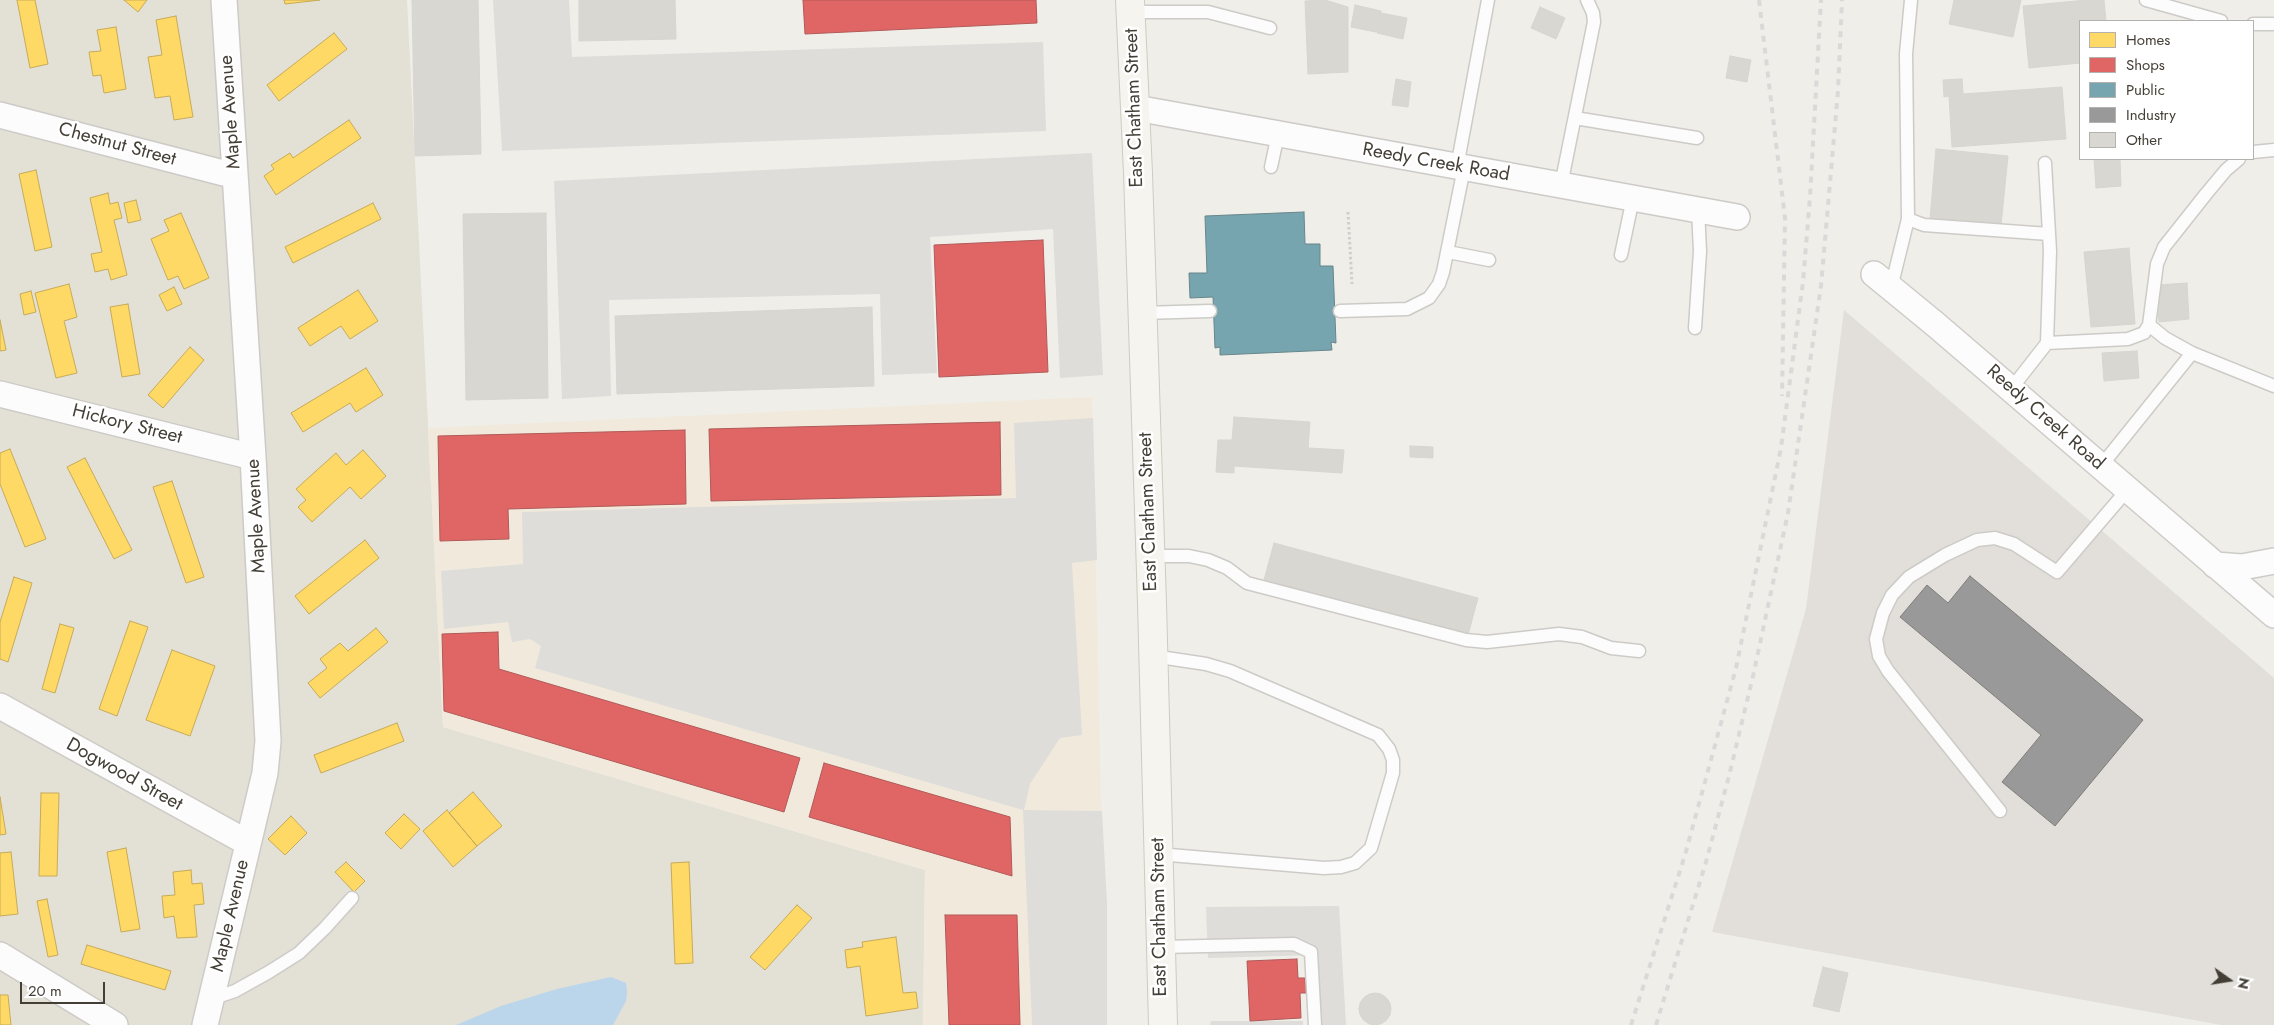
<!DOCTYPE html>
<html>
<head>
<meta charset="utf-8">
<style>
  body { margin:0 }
  #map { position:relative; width:2274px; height:1025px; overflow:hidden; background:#efeee9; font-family:Jost,sans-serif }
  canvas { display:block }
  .legend { position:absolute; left:2079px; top:20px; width:175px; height:140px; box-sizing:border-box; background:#fff; border:1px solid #b4b2af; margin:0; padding:6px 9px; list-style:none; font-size:15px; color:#443f36 }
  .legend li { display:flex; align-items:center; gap:10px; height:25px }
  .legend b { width:25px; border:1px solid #b4b2af }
  .north { position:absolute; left:2204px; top:955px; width:50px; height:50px; -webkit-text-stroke:4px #fff; paint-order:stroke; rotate:103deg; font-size:14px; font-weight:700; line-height:20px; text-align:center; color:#443f36 }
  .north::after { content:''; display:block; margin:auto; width:18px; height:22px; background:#443f36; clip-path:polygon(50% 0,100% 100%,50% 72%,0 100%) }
  .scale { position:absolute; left:20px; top:982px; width:85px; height:22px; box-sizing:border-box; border:2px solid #443f36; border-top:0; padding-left:6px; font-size:15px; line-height:18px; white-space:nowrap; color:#443f36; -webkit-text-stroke:4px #fff; paint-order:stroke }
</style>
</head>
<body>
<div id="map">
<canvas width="2274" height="1025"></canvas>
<ul class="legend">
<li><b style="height:14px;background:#ffd966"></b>Homes</li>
<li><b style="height:14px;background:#e06666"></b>Shops</li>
<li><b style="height:14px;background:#76a5af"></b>Public</li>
<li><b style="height:14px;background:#999"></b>Industry</li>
<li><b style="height:14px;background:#d9d7d1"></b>Other</li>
</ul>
<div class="north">N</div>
<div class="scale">20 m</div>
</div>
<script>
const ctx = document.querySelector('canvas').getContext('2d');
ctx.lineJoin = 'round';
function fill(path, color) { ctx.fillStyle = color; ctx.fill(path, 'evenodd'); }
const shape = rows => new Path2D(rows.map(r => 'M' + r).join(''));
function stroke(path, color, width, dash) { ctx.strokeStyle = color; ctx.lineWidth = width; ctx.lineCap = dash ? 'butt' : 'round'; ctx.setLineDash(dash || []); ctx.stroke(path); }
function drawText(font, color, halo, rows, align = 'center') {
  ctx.font = font + ' Jost,sans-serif'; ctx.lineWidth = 5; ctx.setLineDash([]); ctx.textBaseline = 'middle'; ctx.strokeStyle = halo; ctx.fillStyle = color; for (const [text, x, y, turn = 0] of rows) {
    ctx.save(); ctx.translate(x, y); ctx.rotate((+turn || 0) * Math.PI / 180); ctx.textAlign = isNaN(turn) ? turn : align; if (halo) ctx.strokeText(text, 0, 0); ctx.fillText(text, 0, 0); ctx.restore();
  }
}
fill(shape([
  [0,0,407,0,443,727,925,870,923,1025,0,1025]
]), '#e3e0d6');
fill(shape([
  [1092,397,1106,1025,923,1025,925,870,443,727,428,428]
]), '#f1eadc');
fill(shape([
  [1844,310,2274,678,2274,1025,2221,1025,1712,932,1806,609]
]), '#e2dfda');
fill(shape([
  [493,0,569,0,572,57,1043,42,1046,131,502,151],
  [1092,153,1103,375,1060,378,1053,229,930,237,937,373,882,375,880,294,609,300,611,396,562,399,554,181],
  [1093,418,1097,560,1072,563,1082,735,1060,738,1030,784,1024,810,1102,811,1107,904,1107,1025,1032,1025,1023,810,535,668,541,646,530,639,512,642,508,622,444,629,441,571,523,564,522,512,1016,498,1014,423],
  [1339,906,1346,1025,1320,1025,1315,955,1208,958,1206,907],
  [1211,1021,1303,1021,1303,1025,1210,1025]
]), '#deddd9');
fill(shape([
  [611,977,626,983,627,992,626,1001,613,1025,456,1025,501,1006,557,989]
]), '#bbd6eb');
const homes = shape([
  [17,0,35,0,48,64,30,68,17,0],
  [124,0,147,0,138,12,124,0],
  [284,0,320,0,285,4,284,0],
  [176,16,193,117,174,120,170,96,155,98,148,57,162,55,156,20,176,16],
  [116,27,126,89,104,93,101,75,93,76,89,52,101,51,97,30,116,27],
  [334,33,347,49,279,101,267,85,334,33],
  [349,120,361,138,276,195,264,176,274,169,271,165,290,153,293,158,349,120],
  [36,170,52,247,35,251,19,174,36,170],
  [108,193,110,204,118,202,122,218,114,220,127,275,111,280,108,269,95,272,91,254,102,252,90,198,108,193],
  [136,200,141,220,128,223,124,203,136,200],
  [373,203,381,219,293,263,285,247,373,203],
  [181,213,209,278,184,289,178,276,168,280,151,239,169,231,164,220,181,213],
  [69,284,77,317,64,321,77,373,56,378,35,293,69,284],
  [174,287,182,304,167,311,159,295,174,287],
  [358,290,378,321,350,339,341,326,310,346,298,328,358,290],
  [31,291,36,312,24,315,20,294,31,291],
  [128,304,140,374,122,377,110,307,128,304],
  [0,320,6,350,0,351,0,320],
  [190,347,204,360,163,408,148,395,190,347],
  [366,368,383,395,356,412,350,403,303,432,291,413,366,368],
  [10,449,46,539,25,547,0,484,0,453,10,449],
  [363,450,386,476,361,499,350,487,312,522,298,507,306,500,296,489,336,453,346,465,363,450],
  [85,458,132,550,114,559,67,467,85,458],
  [172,481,204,577,186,583,153,487,172,481],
  [365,540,379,558,309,614,295,596,365,540],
  [14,577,32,583,8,662,0,659,0,622,14,577],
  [130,621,148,627,117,716,99,709,130,621],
  [60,624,74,628,55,693,42,689,60,624],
  [376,628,388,642,320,698,308,683,327,668,320,659,340,643,348,651,376,628],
  [172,650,215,666,190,736,146,720,172,650],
  [397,723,404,741,321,773,314,755,397,723],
  [473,792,502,826,477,846,449,813,473,792],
  [41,793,59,793,57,876,39,876,41,793],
  [0,797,6,834,0,835,0,797],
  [447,810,477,846,453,867,423,831,447,810],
  [404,814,420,829,401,849,385,833,404,814],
  [291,816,307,833,285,855,268,839,291,816],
  [126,848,140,929,121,932,107,852,126,848],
  [11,852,18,914,0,916,0,853,11,852],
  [346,862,365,881,354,892,335,872,346,862],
  [689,862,693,963,675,964,671,863,689,862],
  [191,870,192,884,202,883,204,904,194,905,197,937,177,938,174,916,164,918,162,896,175,895,173,872,191,870],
  [47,899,58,955,48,957,37,901,47,899],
  [797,905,812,918,765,970,750,957,797,905],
  [896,937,903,993,916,992,918,1008,866,1016,860,966,847,968,845,950,863,947,862,942,896,937],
  [87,945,171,971,165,990,81,964,87,945],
  [0,995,8,995,11,1025,0,1025,0,995]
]);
fill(homes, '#ffd966');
stroke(homes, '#c7ab58', 1);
const shops = shape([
  [803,0,1036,0,1037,23,805,34,803,0],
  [1043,240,1048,372,939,377,934,245,1043,240],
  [1000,422,1001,495,711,501,709,429,1000,422],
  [685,430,686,504,508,509,509,539,440,541,438,436,685,430],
  [498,632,499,669,800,758,784,812,444,711,442,634,498,632],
  [824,763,1010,817,1012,876,809,817,824,763],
  [945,915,1017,915,1020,1025,949,1025,945,915],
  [1297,959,1298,978,1305,978,1306,993,1300,993,1301,1018,1250,1021,1247,961,1297,959]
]);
fill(shops, '#e06666');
stroke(shops, '#b15a58', 1);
const public = shape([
  [1304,212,1305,244,1320,244,1320,266,1333,266,1336,343,1331,342,1332,350,1220,355,1220,347,1215,348,1213,297,1190,298,1189,273,1207,273,1205,216,1304,212]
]);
fill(public, '#76a5af');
stroke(public, '#67868b', 1);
const industry = shape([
  [1970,576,2143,720,2055,826,2002,782,2041,735,1900,617,1927,585,1948,603,1970,576]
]);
fill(industry, '#999');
stroke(industry, '#807e7b', 1);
const building = shape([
  [412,0,478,0,481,154,415,156,412,0],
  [579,0,675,0,676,39,579,41,579,0],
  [1325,0,1348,7,1348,72,1308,74,1305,1,1325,0],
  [1954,0,2021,0,2013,37,1949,24,1954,0],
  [2086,0,2104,0,2106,21,2080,21,2080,63,2029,68,2023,6,2086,0],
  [1355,5,1381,11,1376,32,1351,27,1355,5],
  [1540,7,1565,18,1556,39,1531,28,1540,7],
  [1381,13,1407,18,1403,39,1377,33,1381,13],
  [1730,56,1751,60,1747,82,1726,78,1730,56],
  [1396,79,1411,82,1408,107,1392,105,1396,79],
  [1962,79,1963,94,2062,87,2066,139,1952,147,1949,96,1944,97,1943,80,1962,79],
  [1936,149,2008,156,2001,225,1930,219,1936,149],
  [2094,159,2120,159,2121,186,2096,188,2094,159],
  [546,213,548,398,466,400,463,214,546,213],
  [2129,248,2135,324,2091,327,2084,252,2129,248],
  [2187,283,2189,319,2159,322,2156,285,2187,283],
  [872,307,874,386,617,394,615,316,872,307],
  [2137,351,2139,378,2104,381,2102,353,2137,351],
  [1234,417,1310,422,1308,448,1344,450,1342,473,1234,466,1234,473,1216,472,1218,440,1232,440,1234,417],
  [1410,446,1433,447,1433,458,1410,457,1410,446],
  [1274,543,1478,598,1468,635,1264,580,1274,543],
  [1823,967,1848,973,1839,1012,1813,1006,1823,967],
  '1359 1009a16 16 0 1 1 32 0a16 16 0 1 1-32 0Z'
]);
fill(building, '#d9d7d1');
stroke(building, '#d7d5cf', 1);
const service = shape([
  [1911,0,1906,54,1908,219,1924,225,2049,234],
  [2146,0,2221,21],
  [1131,12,1208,12,1270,28],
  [2253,24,2274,24],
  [1575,118,1697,138],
  [2253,152,2274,150],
  [1271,167,1278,134],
  [1457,167,1488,0],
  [1561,185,1594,22,1593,13,1587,0],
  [1448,252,1489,260],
  [1621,255,1633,198],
  [1891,288,1908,219],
  [1340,311,1407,309,1429,298,1439,284,1443,272,1464,168],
  [1142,313,1210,311],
  [2149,325,2165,338,2192,353],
  [1695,328,1700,251,1698,210],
  [2047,343,2128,339,2144,333,2149,325,2157,264,2164,247,2206,194,2226,170,2239,159],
  [2011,389,2047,343,2050,251,2045,163],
  [2101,466,2192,353,2274,386],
  [1151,556,1189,556,1208,560,1227,568,1247,583,1466,640,1487,642,1559,634,1582,637,1611,648,1639,651],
  [1153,656,1206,664,1230,671,1378,735,1389,749,1393,760,1393,773,1371,848,1355,863,1341,867,1324,868,1158,854],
  [2000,811,1888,671,1879,656,1876,639,1883,613,1892,595,1909,577,1945,555,1977,540,1995,538,2014,544,2057,572,2128,489],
  [1161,947,1294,944,1311,952,1315,1025],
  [211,999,235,991,269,972,299,953,325,928,352,898]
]);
const minor = shape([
  [1136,108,1737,217],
  [0,115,235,176],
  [1874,274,1935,324,2274,615],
  [0,394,253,457],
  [2215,565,2242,567,2274,561],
  [0,706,248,843],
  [0,955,115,1025],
  [205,1025,265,773,268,741,253,457,224,0]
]);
const secondary = shape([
  [1130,0,1138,173,1152,603,1163,1025]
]);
stroke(service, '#cdcbc7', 15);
stroke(minor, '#cdcbc7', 28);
stroke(secondary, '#cecbc0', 30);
stroke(shape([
  [1348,212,1352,284]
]), '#d0cecb', 3, [2.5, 2.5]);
stroke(service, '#fdfcfc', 12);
stroke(minor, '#fdfcfc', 25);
stroke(secondary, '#f5f4ef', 28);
stroke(shape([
  [1759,0,1785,218,1782,396],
  [1631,1025,1685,855,1736,668,1781,448,1803,282,1810,197,1821,0],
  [1656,1025,1706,862,1729,776,1753,676,1788,513,1821,286,1838,91,1842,0]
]), '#d9d9d8', 4, [6, 6]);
drawText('19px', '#443f36', '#fff', [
  ["East Chatham Street",1135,108,-92],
  ["Maple Avenue",231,112,-94],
  ["Chestnut Street",117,145,15],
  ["Reedy Creek Road",1436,163,10],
  ["Reedy Creek Road",2045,418,41],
  ["Hickory Street",127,425,14],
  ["East Chatham Street",1149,512,-92],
  ["Maple Avenue",257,516,-93],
  ["Dogwood Street",124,775,29],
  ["Maple Avenue",231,916,-77],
  ["East Chatham Street",1160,917,-91]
]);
</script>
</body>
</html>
